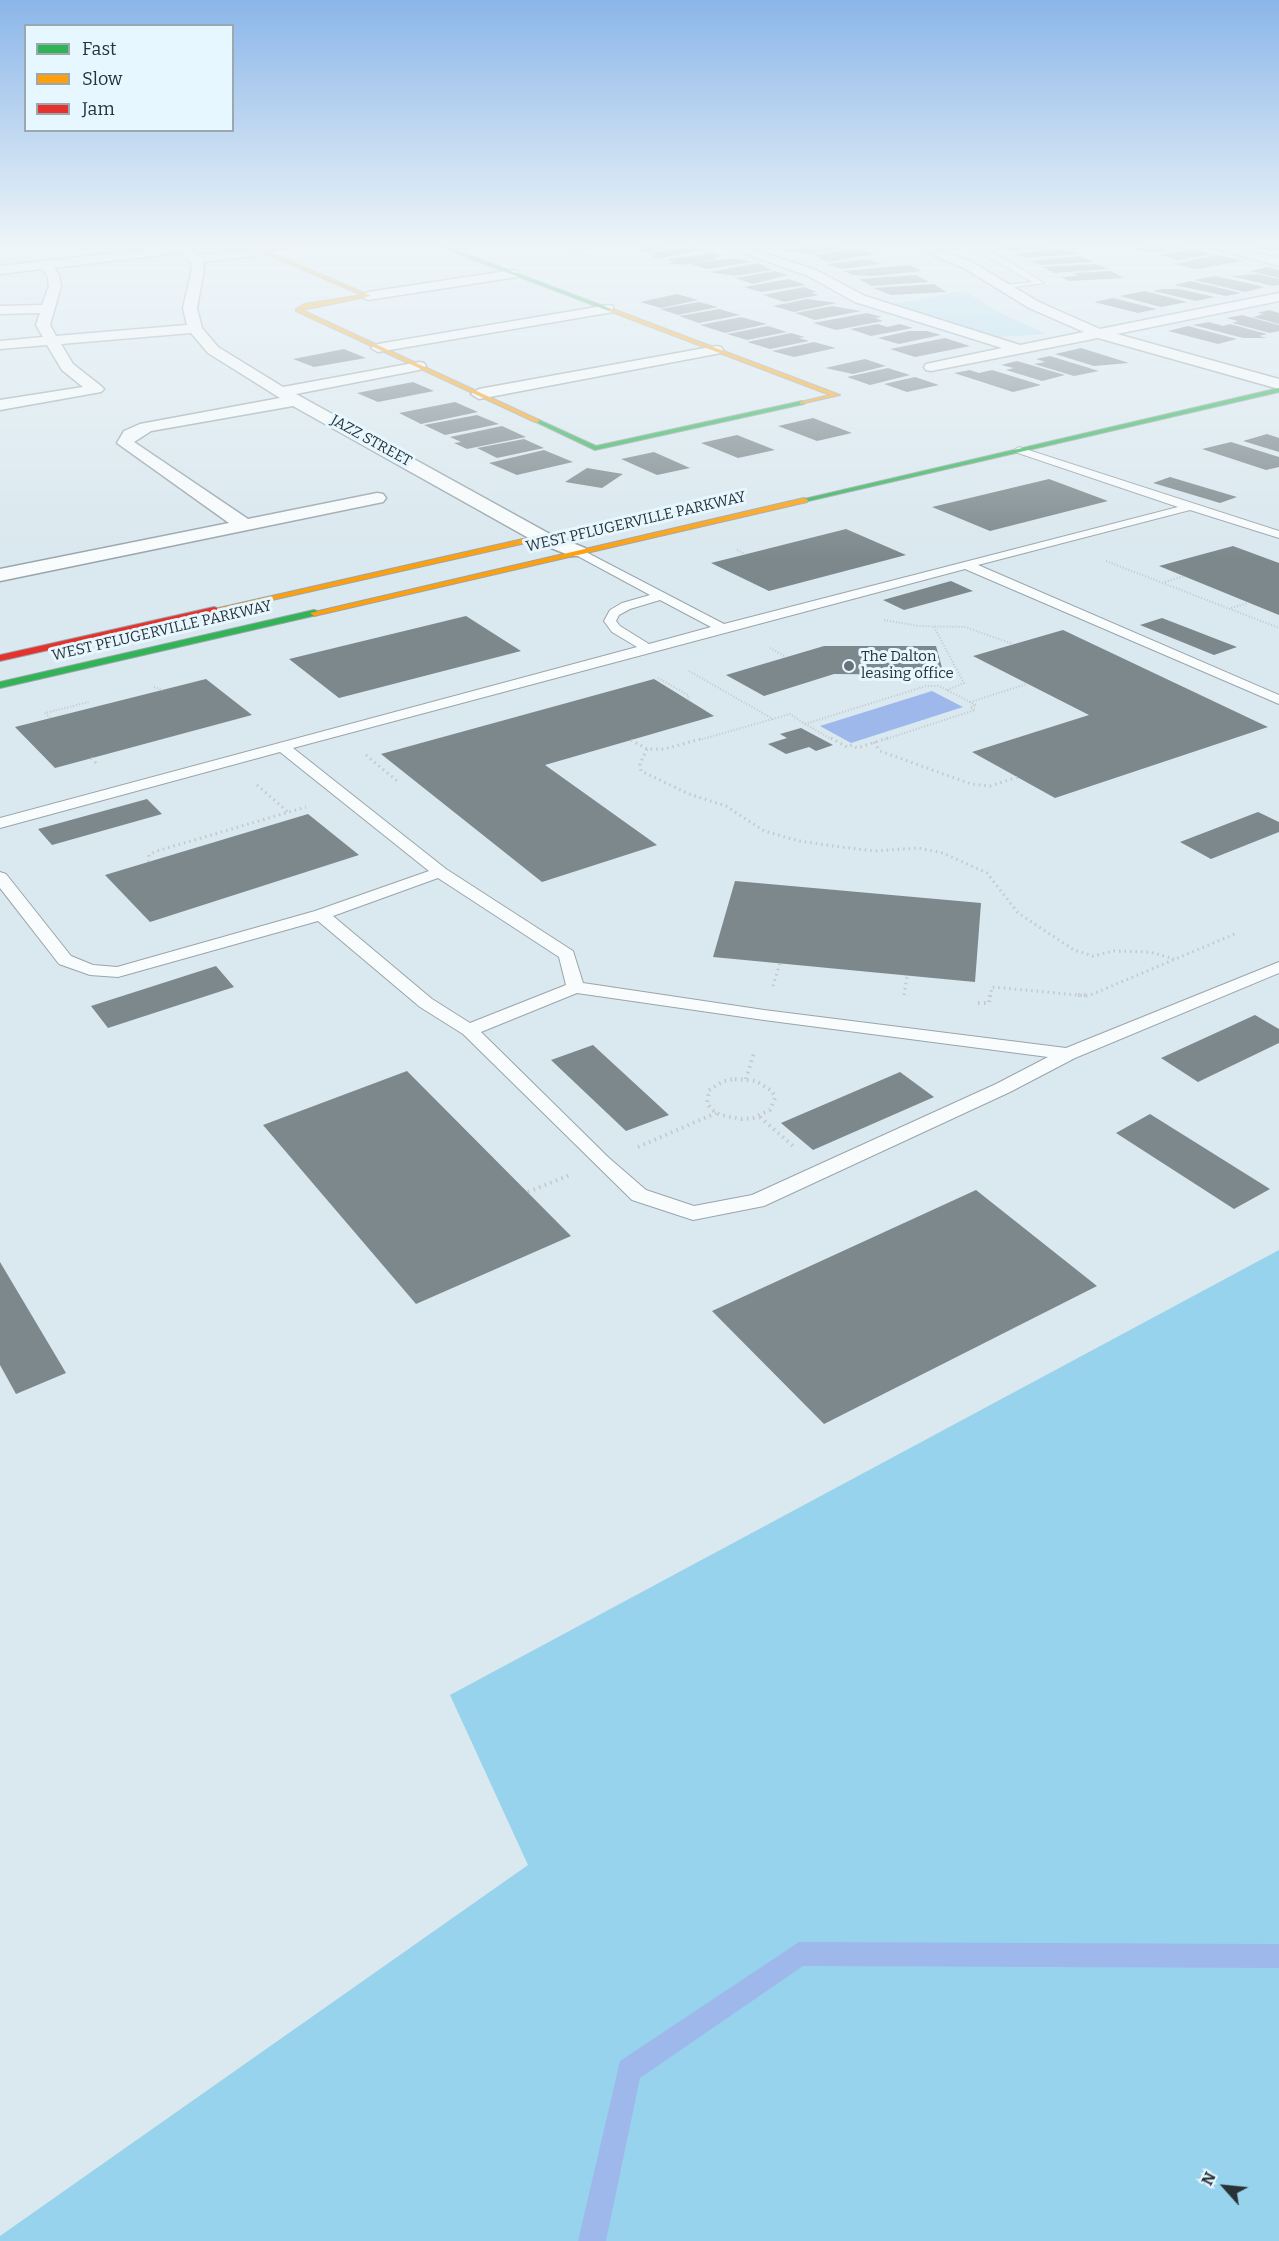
<!DOCTYPE html>
<html>
<head>
<meta charset="utf-8">
<style>
  body { margin:0 }
  #map { position:relative; width:1279px; height:2241px; overflow:hidden; background:#dae8ef; font-family:Bitter,serif }
  canvas { display:block }
  .legend { position:absolute; left:24px; top:24px; width:210px; height:108px; box-sizing:border-box; background:#e7f7ff; border:2px solid #9ba8af; margin:0; padding:8px 10px; list-style:none; font-size:18px; color:#283237 }
  .legend li { display:flex; align-items:center; gap:12px; height:30px }
  .legend b { width:30px; border:2px solid #9ba8af }
  .north { position:absolute; left:1195px; top:2157px; width:60px; height:60px; -webkit-text-stroke:4px #e7f7ff; paint-order:stroke; rotate:297deg; font-size:16px; font-weight:700; line-height:24px; text-align:center; color:#283237 }
  .north::after { content:''; display:block; margin:auto; width:21px; height:27px; background:#283237; clip-path:polygon(50% 0,100% 100%,50% 72%,0 100%) }
</style>
</head>
<body>
<div id="map">
<canvas width="1279" height="2241"></canvas>
<ul class="legend">
<li><b style="height:8px;background:#30b455"></b>Fast</li>
<li><b style="height:8px;background:#ff9f0a"></b>Slow</li>
<li><b style="height:8px;background:#e5322d"></b>Jam</li>
</ul>
<div class="north">N</div>
</div>
<script>
const ctx = document.querySelector('canvas').getContext('2d');
ctx.lineJoin = 'round';
function fill(path, color) { ctx.fillStyle = color; ctx.fill(path, 'evenodd'); }
const shape = rows => new Path2D(rows.map(r => 'M' + r).join(''));
function stroke(path, color, width, dash) { ctx.strokeStyle = color; ctx.lineWidth = width; ctx.lineCap = dash ? 'butt' : 'round'; ctx.setLineDash(dash || []); ctx.stroke(path); }
function drawText(font, color, halo, rows, align = 'center') {
  ctx.font = font + ' Bitter,serif'; ctx.lineWidth = 6; ctx.setLineDash([]); ctx.textBaseline = 'middle'; ctx.strokeStyle = halo; ctx.fillStyle = color; for (const [text, x, y, turn = 0] of rows) {
    ctx.save(); ctx.translate(x, y); ctx.rotate((+turn || 0) * Math.PI / 180); ctx.textAlign = isNaN(turn) ? turn : align; if (halo) ctx.strokeText(text, 0, 0); ctx.fillText(text, 0, 0); ctx.restore();
  }
}
fill(shape([
  [964,291,1001,313,1046,334,999,337,892,304]
]), '#b2dbee');
fill(shape([
  [1279,1250,1279,2241,0,2241,0,2236,528,1865,450,1695]
]), '#97d3ec');
fill(shape([
  [932,691,963,707,851,743,820,726]
]), '#9fb8eb');
fill(shape([
  [799,1942,1279,1944,1279,1968,803,1966,640,2078,606,2241,578,2241,620,2061,799,1942]
]), '#9fb8eb');
fill(shape([
  [687,244,644,252,635,249,643,248,636,245,640,244],
  [820,244,845,248,809,254,782,250],
  [993,244,1049,244,1055,247,1009,251],
  [1158,244,1175,244,1188,247,1156,253,1136,249],
  [1270,244,1279,244,1279,249,1269,251,1253,248],
  [694,246,705,249,657,259,650,256,657,255,649,253],
  [856,248,876,254,827,262,813,255],
  [1063,248,1077,254,1026,258,1016,254],
  [1182,251,1200,251,1212,254,1178,260,1158,255],
  [713,253,723,256,713,257,718,259,683,265,667,263,675,262,667,259],
  [1218,255,1242,261,1197,269,1174,264],
  [1080,256,1093,262,1040,265,1031,261],
  [724,259,740,259,752,262,707,269,691,264],
  [867,259,882,264,842,269,827,264],
  [758,263,772,270,735,276,709,272],
  [1096,264,1108,269,1054,273,1042,267],
  [909,265,922,271,873,276,852,275,844,271],
  [1268,267,1279,270,1279,278,1250,271],
  [775,271,788,275,753,284,735,278],
  [1111,271,1124,278,1069,281,1061,277,1078,276,1073,273],
  [1258,274,1279,279,1279,285,1273,286,1231,276],
  [916,275,929,282,871,286,859,279],
  [1215,276,1265,287,1245,292,1194,280],
  [789,279,806,285,761,292,744,287],
  [1191,281,1241,293,1226,296,1174,285],
  [934,284,946,292,891,295,873,288],
  [804,287,817,292,811,293,819,295,784,302,763,295],
  [1162,289,1179,289,1215,297,1196,301,1153,291],
  [1145,291,1187,302,1161,307,1120,296],
  [677,294,698,300,661,308,640,302],
  [1113,298,1157,309,1138,313,1094,302],
  [807,299,837,303,794,312,773,306],
  [699,302,718,307,678,315,660,309],
  [832,306,861,311,815,320,795,313],
  [719,309,740,315,699,323,679,316],
  [1269,310,1279,313,1279,324,1253,317,1264,314,1257,313],
  [867,313,882,317,875,318,883,321,836,330,813,323],
  [1242,315,1279,325,1279,331,1270,333,1232,323,1238,321,1226,318],
  [741,317,767,324,725,333,700,325],
  [1209,322,1223,326,1230,324,1267,334,1259,336,1267,338,1243,338,1193,325],
  [878,324,887,327,900,324,913,328,871,336,850,329],
  [768,326,787,332,747,340,727,334],
  [1188,326,1237,339,1218,344,1168,331],
  [909,331,927,331,941,335,899,344,878,338],
  [791,333,805,337,799,338,809,341,770,349,747,342],
  [945,338,970,346,915,357,890,349],
  [814,342,836,348,794,357,772,351],
  [1081,348,1129,363,1094,366,1055,354],
  [344,349,366,358,314,367,293,359],
  [1050,356,1099,371,1074,376,1034,364,1045,362,1036,359],
  [865,359,886,366,853,374,825,368],
  [1017,361,1065,375,1042,381,1006,370,1014,368,1001,365],
  [888,368,910,375,870,385,847,377],
  [970,370,979,373,992,370,1041,385,1013,392,954,373],
  [915,377,939,385,907,392,884,384],
  [413,382,434,391,378,402,357,393],
  [455,402,478,412,421,424,399,413],
  [477,415,499,424,445,435,424,425],
  [813,418,852,433,817,441,778,426],
  [502,426,526,437,467,449,454,443,461,442,450,437],
  [1267,434,1279,438,1279,452,1243,441],
  [737,435,775,450,738,458,701,443],
  [524,439,544,448,497,458,477,448],
  [1231,442,1279,457,1279,467,1266,470,1202,449],
  [544,450,573,462,517,475,489,463],
  [654,452,690,468,657,475,621,459],
  [587,468,623,474,602,488,565,482],
  [1170,477,1237,497,1220,503,1153,483],
  [1049,479,1108,501,990,531,932,507],
  [846,529,906,555,769,591,711,563],
  [1233,546,1279,563,1279,615,1159,566],
  [951,581,973,591,904,610,883,600],
  [466,616,521,651,339,698,289,659],
  [1162,618,1237,647,1214,655,1140,625],
  [1063,630,1268,727,1055,798,972,752,1089,715,973,656],
  [824,646,936,646,944,675,834,674,764,696,726,675],
  [206,679,252,715,55,768,15,727],
  [654,679,714,716,545,765,657,845,542,882,381,754],
  [801,728,833,745,816,751,809,747,786,754,768,744,787,738,780,734],
  [147,799,162,814,52,845,38,829],
  [1258,812,1279,822,1279,832,1211,859,1180,842],
  [308,814,359,855,150,922,105,875],
  [735,881,981,903,975,982,713,957],
  [216,966,234,987,108,1028,91,1006],
  [1255,1015,1279,1029,1279,1043,1198,1082,1161,1058],
  [593,1045,669,1115,626,1131,551,1060],
  [407,1071,571,1236,416,1304,263,1125],
  [900,1072,934,1097,813,1150,781,1123],
  [1150,1114,1270,1189,1234,1209,1116,1133],
  [976,1190,1097,1286,824,1424,712,1311],
  [0,1262,66,1373,16,1394,0,1365]
]), '#7c888c');
const lane = shape([
  [958,244,968,244,1004,258,1044,283,1002,289,1005,285,1032,282,998,262,958,244],
  [1019,447,1279,531,1279,538,1190,510,978,565,1279,695,1279,704,965,569,293,748,446,869,573,951,583,983,764,1010,1066,1048,1279,962,1279,973,1075,1058,1010,1092,764,1206,693,1220,632,1200,463,1034,420,1007,318,921,118,977,90,975,59,964,0,888,0,872,6,874,71,956,93,965,117,967,315,911,429,871,280,752,0,828,0,818,637,647,612,632,604,621,610,610,622,603,650,595,574,554,574,550,582,550,724,624,1178,507,1015,452,1014,450,1019,447],
  [660,600,711,627,649,644,620,626,616,621,619,615,630,609,660,600],
  [438,878,559,957,566,985,470,1023,432,999,333,916,438,878],
  [577,993,764,1020,1048,1057,996,1084,752,1195,694,1206,646,1190,609,1158,481,1032,577,993]
]);
const street = shape([
  [168,244,182,244,198,255,266,248,266,254,262,255,203,262,204,269,197,308,202,328,218,347,283,387,419,362,424,363,426,366,419,370,296,394,548,533,585,548,588,552,585,556,571,556,534,541,293,406,151,431,134,442,248,519,377,493,383,494,386,498,383,502,0,581,0,569,229,523,117,443,124,431,140,424,280,398,208,353,191,333,61,344,73,364,101,386,104,389,101,392,0,410,0,400,83,387,62,370,47,345,0,349,0,341,43,337,36,325,40,313,0,314,0,306,42,305,49,286,47,275,42,269,0,274,0,266,170,247,168,244],
  [179,253,190,261,192,269,183,308,187,325,56,336,50,325,61,286,59,275,54,268,179,253],
  [600,244,569,252,563,248,570,244,600,244],
  [718,244,737,244,816,270,865,296,1020,345,1084,332,1029,308,964,268,905,244,923,244,972,262,1039,302,1100,329,1279,293,1279,301,1117,334,1279,379,1279,389,1098,338,931,371,926,370,924,367,926,364,1002,348,855,302,808,276,718,244],
  [1198,244,1220,244,1279,258,1279,266,1198,244],
  [513,270,517,271,517,277,368,300,361,296,368,292,513,270],
  [608,305,613,306,613,312,378,352,371,348,378,344,608,305],
  [716,346,721,347,723,350,721,353,479,399,471,394,479,389,716,346]
]);
const fast = shape([
  [432,244,439,244,614,310,609,311,432,244],
  [1279,388,1279,392,804,502,800,500,1279,388],
  [802,401,804,404,595,450,534,421,539,420,596,446,802,401],
  [314,610,317,611,317,615,0,688,0,682,314,610]
]);
const slow = shape([
  [297,244,311,244,268,252,371,296,302,310,539,420,539,422,535,422,296,311,296,309,304,304,362,295,260,251,297,244],
  [609,309,613,309,840,395,800,404,800,402,830,395,609,311,609,309],
  [804,498,808,500,807,502,314,616,310,613,804,498],
  [545,534,548,534,548,538,214,613,210,610,545,534]
]);
const jam = shape([
  [214,607,217,608,217,612,0,661,0,655,214,607]
]);
stroke(lane, '#9aa5aa', 2);
stroke(street, '#9aa5aa', 3);
stroke(fast, '#9aa5aa', 2);
stroke(slow, '#9aa5aa', 2);
stroke(jam, '#9aa5aa', 2);
stroke(shape([
  [737,550,745,554],
  [1106,561,1279,628],
  [1165,582,1184,576],
  [1231,608,1248,603],
  [884,620,919,626,965,627,1013,644],
  [934,627,964,683,947,690],
  [770,648,786,657],
  [689,671,773,719,790,714,805,724],
  [658,678,688,695,689,701],
  [154,687,163,690],
  [970,702,1027,684],
  [50,718,45,713,89,702],
  [805,724,833,740],
  [805,724,926,686,939,686,976,705,970,707,975,710,883,740],
  [699,740,773,719]
]), '#c4c8cc', 2, [1, 2]);
stroke(shape([
  [831,738,847,747,852,745,857,748,888,738],
  [631,740,647,749,665,749,704,738],
  [874,742,880,751,971,784,990,786,1018,777],
  [647,749,640,764,641,771,689,794,726,806,764,831,799,841,841,847,875,851,918,848,943,853,987,873,1018,913,1074,950,1093,956,1114,951,1150,952,1174,959],
  [366,755,397,781],
  [91,758,97,764],
  [257,785,288,812],
  [149,862,149,855,157,851,306,807],
  [773,986,780,963],
  [904,995,907,976],
  [990,997,992,987,1088,996,1237,933]
]), '#c4c8cc', 3, [1.5, 4]);
stroke(shape([
  [1078,995,1090,995],
  [978,1003,989,1003,990,995],
  [735,1079,756,1081,772,1091,775,1098,770,1110,753,1118,742,1119,720,1115,712,1110,707,1103,709,1090,724,1081,735,1079],
  [746,1079,754,1053],
  [760,1117,794,1147],
  [638,1147,716,1113],
  [528,1192,570,1175]
]), '#c4c8cc', 4, [1.5, 4.5]);
fill(lane, '#f9fcfd');
fill(street, '#f9fcfd');
fill(fast, '#30b455');
fill(slow, '#ff9f0a');
fill(jam, '#e5322d');
const sky = ctx.createLinearGradient(0, 0, 0, 558);
sky.addColorStop(0, '#8bb6e9');
sky.addColorStop(0.44, '#eef5f8');
sky.addColorStop(1, '#eef5f800');
ctx.fillStyle = sky;
ctx.fillRect(0, 0, 1279, 558);
for (const [x, y, r, color] of [
  [849,666,6,"#667277"]
]) { const dot = new Path2D(); dot.arc(x, y, r, 0, 2 * Math.PI); ctx.fillStyle = color; ctx.fill(dot); stroke(dot, '#e7f7ff', 2); }
drawText('15px', '#283237', '#e7f7ff', [
  ["JAZZ STREET",371,441,29],
  ["WEST PFLUGERVILLE PARKWAY",636,522,-13],
  ["WEST PFLUGERVILLE PARKWAY",162,631,-13]
]);
drawText('15px', '#283237', '#e7f7ff', [
  ["The Dalton",861,657],
  ["leasing office",861,674]
], 'left');
</script>
</body>
</html>
